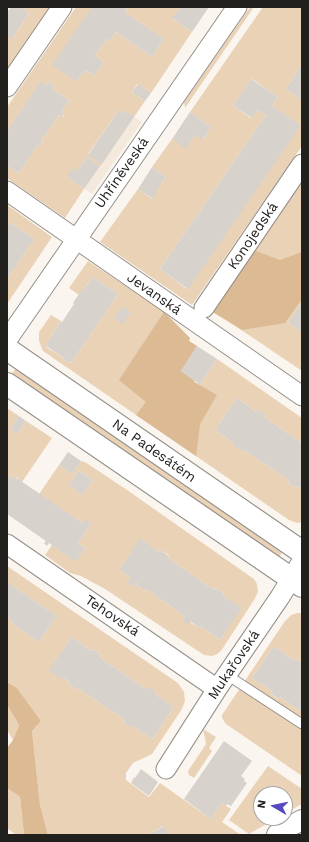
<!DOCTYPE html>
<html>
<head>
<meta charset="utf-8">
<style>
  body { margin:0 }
  #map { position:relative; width:309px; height:842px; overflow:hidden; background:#fbf5ef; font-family:"Work Sans",sans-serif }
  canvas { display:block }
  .frame { position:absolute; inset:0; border:8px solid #22201d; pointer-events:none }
  .north { position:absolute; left:253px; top:786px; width:40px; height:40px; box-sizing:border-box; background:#fff; border:1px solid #a7a6a5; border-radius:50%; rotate:279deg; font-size:11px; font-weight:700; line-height:16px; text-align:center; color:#22201d }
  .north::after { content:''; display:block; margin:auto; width:14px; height:18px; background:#554ac2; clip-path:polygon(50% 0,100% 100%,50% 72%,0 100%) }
</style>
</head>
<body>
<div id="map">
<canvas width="309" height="842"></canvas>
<div class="frame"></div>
<div class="north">N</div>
</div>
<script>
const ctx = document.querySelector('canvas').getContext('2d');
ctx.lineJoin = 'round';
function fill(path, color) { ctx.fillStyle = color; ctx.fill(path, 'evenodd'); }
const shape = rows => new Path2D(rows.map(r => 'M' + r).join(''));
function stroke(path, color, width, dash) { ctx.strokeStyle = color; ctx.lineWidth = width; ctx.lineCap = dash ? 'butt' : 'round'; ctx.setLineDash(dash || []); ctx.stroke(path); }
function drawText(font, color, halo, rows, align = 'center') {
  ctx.font = font + ' "Work Sans",sans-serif'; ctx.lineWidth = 4; ctx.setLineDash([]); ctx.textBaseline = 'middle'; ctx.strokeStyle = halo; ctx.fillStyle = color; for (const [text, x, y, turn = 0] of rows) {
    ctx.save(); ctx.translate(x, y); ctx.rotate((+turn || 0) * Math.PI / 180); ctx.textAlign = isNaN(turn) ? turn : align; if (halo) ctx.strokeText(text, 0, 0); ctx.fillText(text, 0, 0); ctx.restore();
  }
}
fill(shape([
  [119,110,126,111,142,122,92,194,67,177,73,168,77,171]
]), '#f4e9dd');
fill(shape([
  [21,7,50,7,7,70,7,35,13,38,29,13],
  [76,7,92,7,77,82,85,70,94,76,104,62,95,56,106,39,110,41,116,32,152,57,164,39,125,12,127,10,123,7,180,7,173,19,192,32,151,93,137,84,132,92,145,101,134,117,126,112,124,114,119,110,88,154,102,164,100,166,87,157,77,171,67,177,84,189,65,218,7,178,7,166,19,173,38,145,40,146,43,142,41,141,59,115,63,117,64,114,61,112,69,100,52,89,54,85,49,82,47,85,41,82,7,131,7,107],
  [250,7,254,7,185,108,184,102],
  [263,7,302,7,302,64,286,89,302,100,302,146,192,305,100,242,138,189,152,199,158,191,157,190,166,177,152,167,172,139,186,148,195,135,203,139,211,127,190,112],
  [252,79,278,97,272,106,300,125,187,289,160,269,266,115,257,110,251,118,233,106],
  [302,177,302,302,288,323,302,332,302,371,225,319,211,311],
  [7,205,52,237,7,304,7,279,34,239,12,224,11,225,7,222],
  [88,261,164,312,190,338,189,341,197,346,181,371,195,381,194,382,200,384,217,359,302,418,302,443,264,417,265,415,257,410,256,412,237,398,215,430,234,443,233,445,241,450,242,449,289,480,288,483,296,488,297,486,302,489,302,522,297,523,289,520,43,351,39,341,39,332,51,315,61,321,46,345,47,348,63,357,62,358,69,363,71,363,118,294,93,277,79,295,69,288],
  [16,368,282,552,278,559,11,375],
  [7,408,19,416,10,429,17,434,26,421,52,438,22,482,16,477,14,479,7,475],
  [81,461,85,462,127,490,254,579,257,584,258,592,254,600,221,651,217,654,212,656,204,655,105,589,81,576,70,573,45,555,52,545,76,561,85,548,78,543,91,523,86,520,83,523,39,494,59,465,72,474],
  [79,471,93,480,82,495,69,485],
  [140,539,159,552,161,550,169,555,168,558,214,590,215,588,220,591,224,593,222,595,241,608,220,640,201,626,199,628,191,623,192,621,191,620,182,621,185,616,146,589,145,591,141,588,136,585,137,583,136,582,133,587,128,583,131,578,119,570],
  [7,566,178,683,184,692,185,701,182,709,152,754,133,763,126,773,126,780,149,797,160,783,211,819,222,803,231,809,222,822,241,835,169,835,163,826,148,835,48,835,40,805,32,731,41,721,17,688,7,682,7,617,12,621,11,623,39,642,57,616,7,582],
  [72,637,91,651,92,649,97,652,101,655,99,657,146,689,147,687,155,694,174,707,152,739,133,726,131,727,123,722,125,720,78,688,77,690,73,687,68,684,70,682,62,677,61,678,56,660],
  [298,613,302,613,302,663,294,658,293,660,274,646,252,678,272,691,270,693,278,699,280,697,302,712,302,776,226,724,222,718,222,715,285,621,291,615],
  [7,705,19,725,13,740,7,730],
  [203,729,216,737,209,748,212,751,194,778,189,775,188,771,206,744],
  [268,766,302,789,302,804,285,813,285,794,261,794,261,818,277,818,249,834,229,820],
  [7,788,20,797,24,835,16,835,7,828]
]), '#ead2b7');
fill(shape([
  [253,250,280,260,302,252,302,299,285,323,242,330,211,311],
  [164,312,190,338,189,341,197,346,181,371,195,381,194,382,217,395,200,424,196,456,136,415,146,402,119,380],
  [7,682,17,688,41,721,32,731,40,805,48,835,24,835,20,797,7,788,7,748,13,740,19,725,7,705]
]), '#dbba94');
fill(shape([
  [11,7,21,7,29,13,12,39,7,35,7,10,8,11],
  [92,7,123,7,127,10,125,12,164,39,152,57,116,32,110,41,106,39,95,56,104,62,94,76,85,70,77,82,52,65],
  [180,7,209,7,192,32,172,18],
  [302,64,302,100,286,89],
  [251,79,278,97,272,106,301,125,188,289,160,269,266,115,257,110,252,118,233,106],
  [41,81,47,85,49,82,54,85,52,89,69,100,61,112,64,114,62,117,59,115,41,141,43,142,40,146,38,145,19,173,7,166,7,131],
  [138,84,151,93,145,101,132,92],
  [119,110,124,114,126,111,134,117,102,164,88,155],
  [190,112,211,127,202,140,195,135,186,149,172,139],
  [87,157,100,166,84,189,67,177,73,168,77,171],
  [152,167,166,177,157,190,158,191,153,199,138,189],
  [7,222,11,225,12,224,34,239,7,279],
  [93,277,118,294,71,363,70,362,69,363,62,358,63,357,47,347,46,345,61,321,62,322,74,304,73,303,83,288,84,289],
  [302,302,302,332,288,323],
  [122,307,131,312,123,324,114,318],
  [197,346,217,359,200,384,199,384,181,371],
  [237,398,256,412,257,409,266,415,264,417,302,443,302,489,297,486,296,488,288,483,289,480,242,449,241,451,233,445,234,443,215,430],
  [19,416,26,421,17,434,10,429],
  [68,452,81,461,72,474,59,465],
  [79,471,93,480,82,495,69,485],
  [7,475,14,479,15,477,83,523,86,519,91,523,78,543,85,548,76,562,49,543,47,546,44,543,46,541,7,514],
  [140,538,159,552,161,550,169,556,168,558,214,590,215,588,220,591,224,593,222,595,242,608,220,640,201,626,199,628,191,622,192,621,191,620,188,625,182,621,185,616,146,589,145,591,141,588,136,585,137,583,136,582,133,587,127,583,131,578,119,570],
  [7,582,57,616,39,642,11,623,12,621,7,617],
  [72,637,91,651,92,649,97,652,101,655,99,657,146,689,147,686,156,692,155,694,174,707,152,739,133,726,132,728,123,722,125,720,78,688,77,690,73,687,68,684,70,682,62,677,61,679,50,671,50,669,55,661],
  [274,646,293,660,294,658,302,663,302,712,280,697,279,699,270,693,272,691,252,678],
  [224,741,252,761,241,776,245,779,244,781,247,783,231,806,227,804,226,806,222,803,211,819,184,799],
  [141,769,158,782,149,796,131,783,134,777,135,778],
  [164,826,169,835,148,835]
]), '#d7d2cb');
const service = shape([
  [227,675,302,724]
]);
const minor = shape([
  [7,87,62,7],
  [7,191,302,396],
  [204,308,302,164],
  [7,340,237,7],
  [7,544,217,689],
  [166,769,217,689,280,597,302,561]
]);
const secondary = shape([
  [7,349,302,552],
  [7,384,302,586],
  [278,835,302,821]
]);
stroke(service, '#948f89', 11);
stroke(minor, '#948f89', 21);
stroke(secondary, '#948f89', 24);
stroke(service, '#fff', 9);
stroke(minor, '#fff', 19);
stroke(secondary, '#fff', 22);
stroke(shape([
  [296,835,302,832]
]), '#65625e', 1);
drawText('14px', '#22201d', '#fff', [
  ["Uhříněveská",122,173,-55],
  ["Konojedská",253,236,-56],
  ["Jevanská",154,294,35],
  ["Na Padesátém",154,451,35],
  ["Tehovská",112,616,34],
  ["Mukařovská",234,665,-56]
]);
</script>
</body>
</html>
